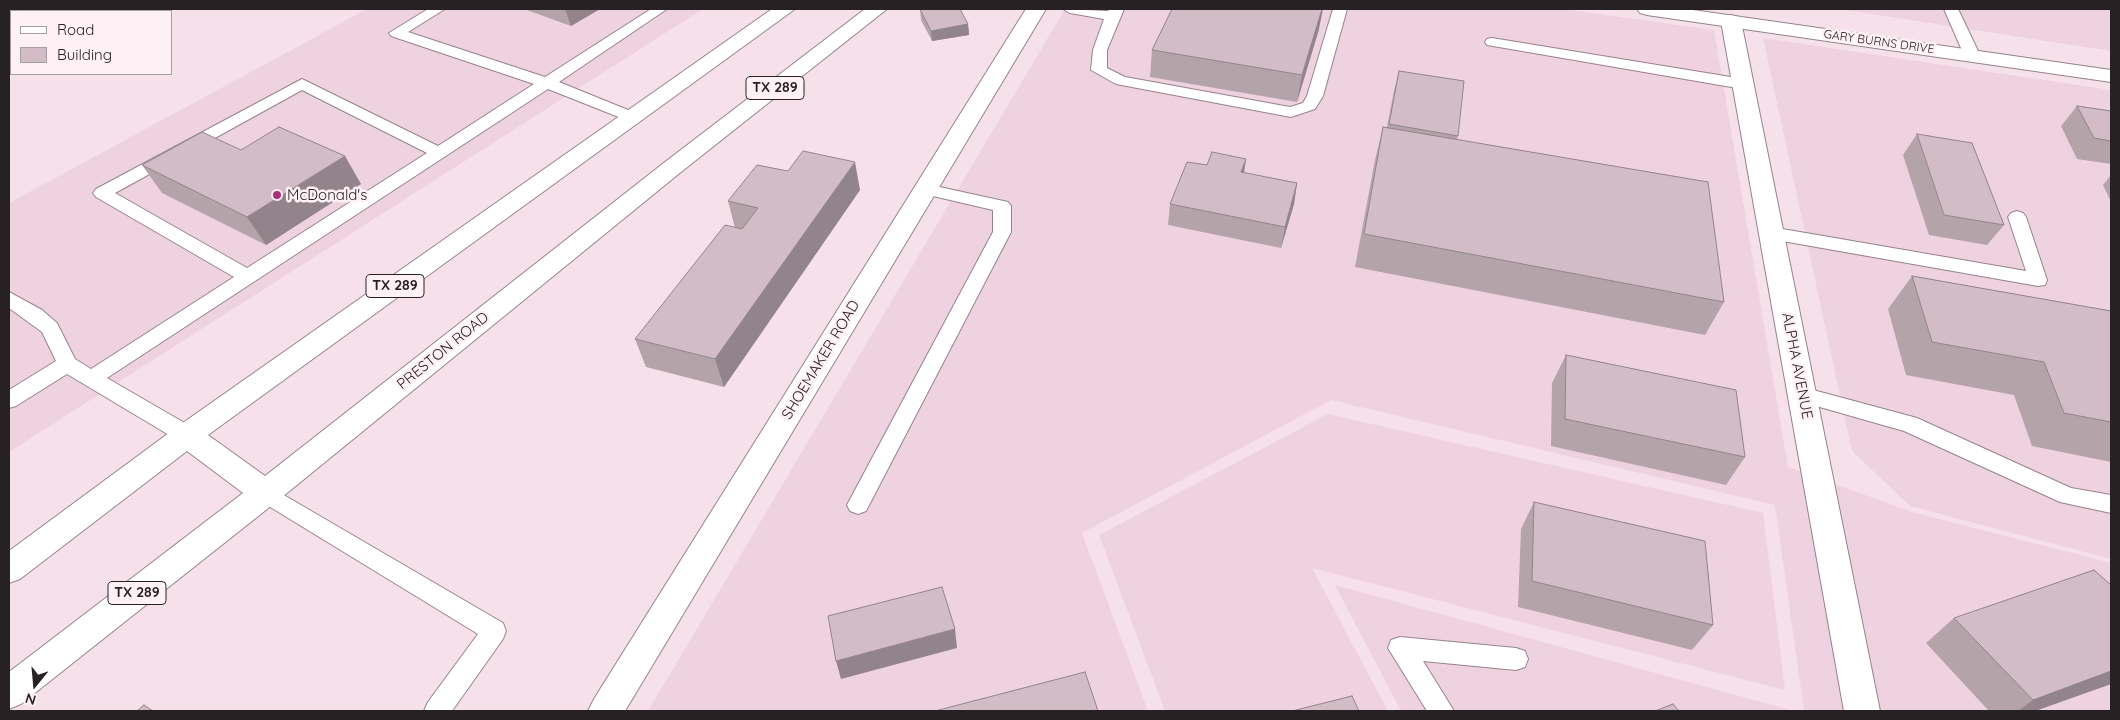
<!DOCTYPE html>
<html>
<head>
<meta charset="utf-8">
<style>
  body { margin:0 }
  #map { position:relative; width:2120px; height:720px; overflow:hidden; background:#f6e1ea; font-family:Quicksand,sans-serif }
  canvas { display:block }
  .frame { position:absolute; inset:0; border:10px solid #282124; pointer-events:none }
  .legend { position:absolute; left:10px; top:10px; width:162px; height:65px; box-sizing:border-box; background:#fef1f6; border:1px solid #a89ea2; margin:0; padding:6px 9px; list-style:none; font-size:15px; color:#282124 }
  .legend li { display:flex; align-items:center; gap:10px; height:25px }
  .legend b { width:25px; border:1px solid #a89ea2 }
  .north { position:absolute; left:10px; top:660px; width:50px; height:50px; -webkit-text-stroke:4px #fef1f6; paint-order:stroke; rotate:197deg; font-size:14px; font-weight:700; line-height:20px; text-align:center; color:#282124 }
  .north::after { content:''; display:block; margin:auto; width:18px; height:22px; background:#282124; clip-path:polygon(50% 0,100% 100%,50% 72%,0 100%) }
</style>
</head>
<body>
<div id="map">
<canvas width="2120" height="720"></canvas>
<div class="frame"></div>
<ul class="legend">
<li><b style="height:6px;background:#fff"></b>Road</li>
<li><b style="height:14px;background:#d2bdc6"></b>Building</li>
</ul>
<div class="north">N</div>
</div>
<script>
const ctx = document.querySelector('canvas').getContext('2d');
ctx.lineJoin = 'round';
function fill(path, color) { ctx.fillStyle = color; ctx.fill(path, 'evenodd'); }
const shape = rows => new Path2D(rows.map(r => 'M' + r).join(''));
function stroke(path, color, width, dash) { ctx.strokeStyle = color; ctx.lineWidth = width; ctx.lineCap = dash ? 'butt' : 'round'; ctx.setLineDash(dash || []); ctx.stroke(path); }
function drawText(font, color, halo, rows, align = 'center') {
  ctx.font = font + ' Quicksand,sans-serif'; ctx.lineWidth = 5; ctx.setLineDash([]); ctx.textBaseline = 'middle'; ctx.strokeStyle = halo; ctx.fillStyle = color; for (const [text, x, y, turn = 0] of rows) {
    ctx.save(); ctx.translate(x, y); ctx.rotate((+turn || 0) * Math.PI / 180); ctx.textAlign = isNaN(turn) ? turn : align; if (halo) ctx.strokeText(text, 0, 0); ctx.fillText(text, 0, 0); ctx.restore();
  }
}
fill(shape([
  [367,9,703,9,9,452,9,203],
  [1065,9,1564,9,1714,30,1788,467,1912,512,2111,563,2111,711,1804,711,1775,505,1331,400,1082,533,1148,711,648,711],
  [1839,9,2111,9,2111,51],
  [1763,38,2111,90,2111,559,1910,506,1852,451],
  [1328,414,1763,513,1785,690,1312,568,1388,711,1165,711,1099,535],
  [1335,585,1794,711,1401,711]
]), '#efd2df');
const service = shape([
  [428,9,445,9,408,32,545,77,651,9,667,9,559,82,638,114,640,117,638,120,626,120,548,89,107,378,195,429,198,435,195,441,187,443,179,441,67,374,16,406,9,408,9,390,56,361,42,332,9,308,9,292,42,310,57,323,75,359,91,369,234,277,96,197,93,193,96,189,302,79,438,146,534,84,391,36,389,33,428,9],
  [302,90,427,153,247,268,115,193,302,90],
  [1063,9,1108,11,1110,9,1124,9,1107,50,1107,68,1125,77,1290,107,1303,103,1307,96,1333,9,1347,9,1323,96,1315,109,1291,117,1116,84,1091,70,1093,50,1104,19,1070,13,1063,9],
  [1944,9,1958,9,1980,55,1977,58,1967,58,1964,55,1944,9],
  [1492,38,1743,79,1751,84,1743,89,1487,45,1485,42,1487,39,1492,38],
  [926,184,1008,202,1011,206,1011,232,866,511,858,514,850,511,847,505,993,232,993,210,920,193,917,189,920,185,926,184],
  [2017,211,2023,213,2026,217,2047,280,2045,285,2038,286,1771,239,1765,237,1762,233,1765,229,1771,227,2026,271,2008,217,2011,213,2017,211],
  [1802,387,1917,418,2071,488,2111,495,2111,513,2060,502,1904,431,1795,400,1792,395,1795,390,1802,387],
  [265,484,503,623,506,631,503,639,452,711,424,711,428,702,478,634,257,499,254,493,257,487,265,484],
  [1400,637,1516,648,1525,651,1528,659,1525,667,1516,670,1423,661,1454,711,1427,711,1388,648,1391,640,1400,637]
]);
const minor = shape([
  [1026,9,1046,9,625,711,588,711,594,699,1026,9],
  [1731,15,1738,17,1741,21,1880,711,1844,711,1721,21,1724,17,1731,15]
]);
const tertiary = shape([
  [1637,9,1686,9,2111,70,2111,82,1647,15,1640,13,1637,9]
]);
const primary = shape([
  [772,9,795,9,208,435,265,476,665,162,865,9,887,9,681,172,276,502,21,704,9,709,9,672,243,493,187,451,20,579,9,583,9,551,177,427,772,9]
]);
stroke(service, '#96838b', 2);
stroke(minor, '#96838b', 2);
stroke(tertiary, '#96838b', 2);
stroke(primary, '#96838b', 2);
fill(service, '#fff');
fill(minor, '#fff');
fill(tertiary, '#fff');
fill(primary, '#fff');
fill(shape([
  [524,9,600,9,571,26],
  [920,9,968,24,969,35,932,41,921,20],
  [1319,29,1297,102,1150,77,1152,50],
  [1399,71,1458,136,1457,139,1724,302,1705,335,1355,267,1375,160,1383,127,1387,127,1394,91],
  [2077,106,2111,111,2111,164,2077,159,2061,126],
  [1917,134,2004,225,1987,245,1929,235,1903,155],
  [241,150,361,184,266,245,162,193,142,165],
  [1246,159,1244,173,1297,183,1294,204,1281,248,1168,225,1170,204,1207,165],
  [2111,175,2111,202,2103,185],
  [860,190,724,387,646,367,635,339,735,228,728,201],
  [1912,276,2111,311,2111,462,2032,446,2014,395,1906,375,1888,309],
  [1566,355,1745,457,1726,485,1551,446,1552,383],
  [1534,502,1713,625,1692,650,1518,607,1521,529],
  [2111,585,2111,684,2035,711,1989,711,1926,643,1954,618]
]), '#b5a3aa');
fill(shape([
  [565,9,600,9,571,26],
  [1322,9,1323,9,1319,29,1297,102,1302,75],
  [968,24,969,35,932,41,931,31],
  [345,156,361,184,266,245,247,217],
  [1246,159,1243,179,1241,172],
  [855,162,860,190,724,387,715,359],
  [1297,183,1294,204,1281,248,1285,227],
  [955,629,957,648,841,679,836,661],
  [2111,671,2111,684,2035,711,2018,711,2033,700]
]), '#93848b');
const building = shape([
  [920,9,960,9,968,24,931,31,920,9],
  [1172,9,1322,9,1302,75,1152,50,1172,9],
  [1399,71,1464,81,1458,136,1389,124,1399,71],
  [2077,106,2111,111,2111,141,2094,138,2077,106],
  [279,127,345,156,247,217,142,165,202,132,241,150,279,127],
  [1383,127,1708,182,1724,302,1364,234,1383,127],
  [1917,134,1972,143,2004,225,1944,215,1917,134],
  [803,151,855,162,715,359,635,339,725,225,742,229,758,208,728,201,757,165,788,171,803,151],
  [1212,152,1246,159,1241,172,1297,183,1285,227,1170,204,1187,162,1207,165,1212,152],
  [1912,276,2111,311,2111,422,2064,413,2044,362,1932,342,1912,276],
  [1566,355,1736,390,1745,457,1565,419,1566,355],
  [1534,502,1705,541,1713,625,1532,581,1534,502],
  [2094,570,2111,585,2111,671,2033,700,1954,618,2094,570],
  [942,587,955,629,836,661,828,616,942,587],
  [1085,672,1098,711,935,711,1085,672],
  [1352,696,1359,711,1292,711,1352,696],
  [1673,704,1679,711,1655,711,1673,704],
  [144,705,153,711,137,711,144,705]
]);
fill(building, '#d2bdc6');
stroke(building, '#93848b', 1);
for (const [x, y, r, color] of [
  [277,195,5,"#ae2d7a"]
]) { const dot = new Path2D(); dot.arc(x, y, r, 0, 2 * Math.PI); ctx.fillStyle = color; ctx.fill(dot); stroke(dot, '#fef1f6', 2); }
drawText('12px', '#282124', '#fef1f6', [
  ["GARY BURNS DRIVE",1879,42,8]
]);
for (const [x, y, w] of [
  [775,88,58],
  [395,286,58],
  [137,593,58]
]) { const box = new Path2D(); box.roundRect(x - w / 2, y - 11.5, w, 23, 4); ctx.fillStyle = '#fef1f6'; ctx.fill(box); stroke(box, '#282124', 1); }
drawText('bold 14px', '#282124', null, [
  ["TX 289",775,88],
  ["TX 289",395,286],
  ["TX 289",137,593]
]);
drawText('15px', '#282124', '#fef1f6', [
  ["McDonald's",287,195]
], 'left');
drawText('15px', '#282124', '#fef1f6', [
  ["PRESTON ROAD",443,351,-39],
  ["SHOEMAKER ROAD",821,360,-59],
  ["ALPHA AVENUE",1797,366,79]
]);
</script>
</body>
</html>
